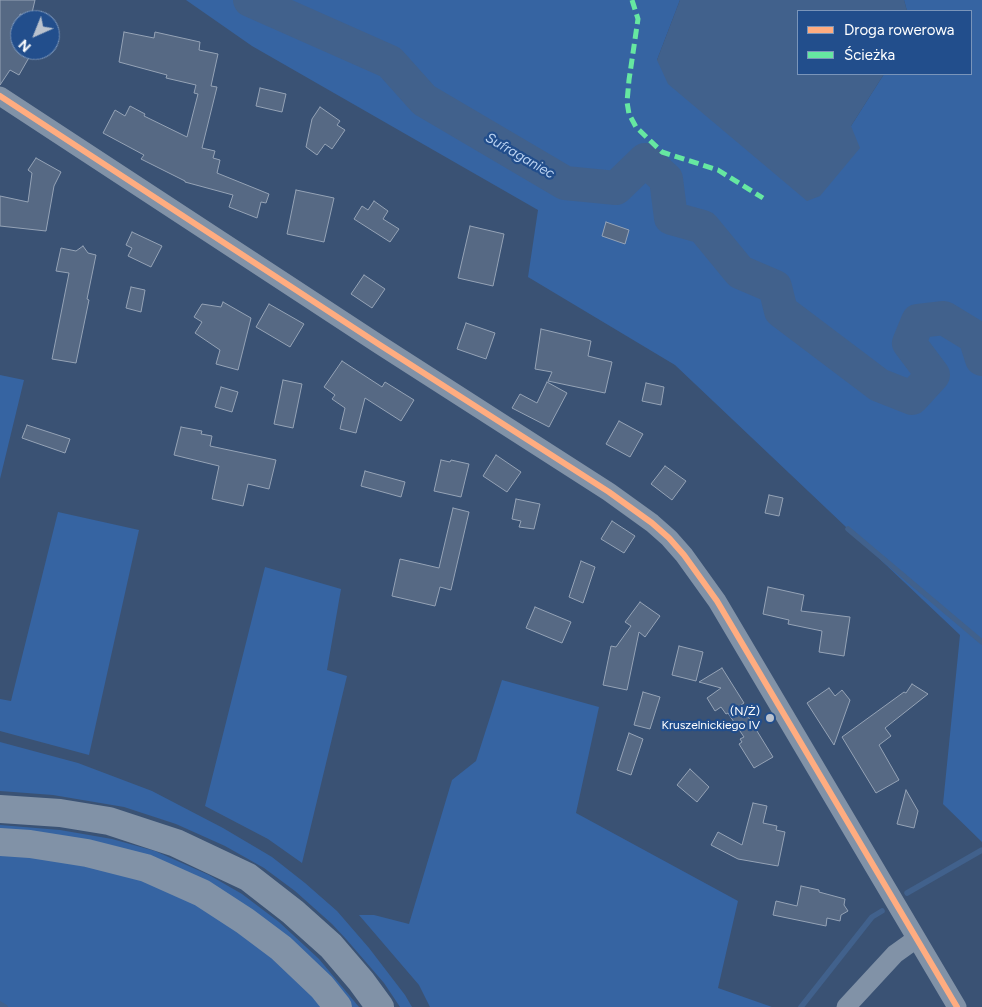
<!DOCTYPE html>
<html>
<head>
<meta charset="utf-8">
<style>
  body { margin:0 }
  #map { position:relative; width:982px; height:1007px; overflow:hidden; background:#3a5274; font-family:Figtree,sans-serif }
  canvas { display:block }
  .legend { position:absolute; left:797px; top:10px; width:175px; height:65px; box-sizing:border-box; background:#224e8c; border:1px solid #7a95ba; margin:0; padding:6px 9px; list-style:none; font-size:15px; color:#fff }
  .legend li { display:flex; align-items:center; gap:10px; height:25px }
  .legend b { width:25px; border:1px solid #7a95ba }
  .north { position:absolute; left:10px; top:10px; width:50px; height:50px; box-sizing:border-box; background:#224e8c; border:1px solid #7a95ba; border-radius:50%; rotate:224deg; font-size:14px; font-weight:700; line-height:20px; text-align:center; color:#fff }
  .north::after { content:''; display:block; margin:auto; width:18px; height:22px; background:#bac2ce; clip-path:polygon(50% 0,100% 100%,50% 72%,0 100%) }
</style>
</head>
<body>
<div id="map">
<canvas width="982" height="1007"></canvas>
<ul class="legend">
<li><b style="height:6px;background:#ffac80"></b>Droga rowerowa</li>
<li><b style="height:6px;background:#66e7a1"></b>Ścieżka</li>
</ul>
<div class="north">N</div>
</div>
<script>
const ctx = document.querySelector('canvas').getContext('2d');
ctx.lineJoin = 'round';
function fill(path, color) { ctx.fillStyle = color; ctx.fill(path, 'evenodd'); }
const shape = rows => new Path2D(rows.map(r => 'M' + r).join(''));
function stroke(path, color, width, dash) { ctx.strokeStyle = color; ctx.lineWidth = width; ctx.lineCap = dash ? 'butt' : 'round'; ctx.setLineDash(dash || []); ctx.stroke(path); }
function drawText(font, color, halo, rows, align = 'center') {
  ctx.font = font + ' Figtree,sans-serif'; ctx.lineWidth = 4.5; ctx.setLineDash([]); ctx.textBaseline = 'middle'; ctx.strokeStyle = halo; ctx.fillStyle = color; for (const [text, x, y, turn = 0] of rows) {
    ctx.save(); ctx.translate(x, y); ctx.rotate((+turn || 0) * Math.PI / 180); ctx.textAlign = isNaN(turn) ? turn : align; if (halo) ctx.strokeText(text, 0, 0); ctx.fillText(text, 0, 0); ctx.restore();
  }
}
fill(shape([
  [186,0,680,0,657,60,851,126,884,74,971,74,971,11,907,11,904,0,982,0,982,842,943,804,960,635,675,365,528,277,538,210,252,46],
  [0,375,24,380,0,479],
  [58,512,139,530,89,755,0,731,0,699,11,701],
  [265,567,341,589,327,670,347,676,302,863,268,839,205,806],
  [502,680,599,707,576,813,738,901,718,988,772,1007,430,1007,419,985,359,915,374,915,409,924,452,780,476,761],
  [0,742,78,763,152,791,223,828,272,857,305,883,337,911,369,948,405,995,412,1007,400,1007,384,983,346,939,332,924,295,891,264,868,225,846,176,824,124,807,53,795,0,791],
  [0,825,60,830,112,839,155,851,209,875,242,894,279,922,319,959,359,1007,350,1007,238,903,0,833],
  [0,853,83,861,178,893,270,950,322,1007,0,1007]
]), '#3664a2');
fill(shape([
  [680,0,904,0,907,11,798,11,798,74,884,74,851,126,860,148,820,196,807,201,668,84,657,60]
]), '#41618c');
stroke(shape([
  [848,529,982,642],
  [907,893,982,850],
  [0,1004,5,1007],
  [801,1007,872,917,882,911]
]), '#41618c', 5.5);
stroke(shape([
  [250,0,390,62,424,100,565,183,616,188,645,160,666,179,671,218,703,227,740,272,775,287,781,311,879,385,912,398,933,375,909,343,918,321,944,318,975,337,982,359]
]), '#41618c', 34);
const building = shape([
  [0,0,35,0,31,17,20,14,20,32,17,45,20,47,20,50,25,50,31,54,19,75,10,70,0,85,0,0],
  [124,32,154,38,155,32,200,42,199,50,218,54,211,86,217,87,202,148,215,151,213,158,220,160,217,173,269,194,266,203,261,202,257,218,229,207,233,195,185,182,185,181,141,159,144,155,103,133,115,110,125,116,130,106,145,114,144,116,187,137,198,94,194,93,196,85,166,78,167,75,119,62,124,32],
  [260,88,286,94,282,112,256,106,260,88],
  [320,107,340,121,337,125,345,130,332,149,325,144,317,155,306,147,312,119,320,107],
  [36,158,61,172,54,186,46,231,0,226,0,196,28,202,32,173,28,170,36,158],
  [296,190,334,198,324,242,287,234,296,190],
  [374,201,388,211,383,219,399,229,390,242,354,219,362,206,368,210,374,201],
  [606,222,629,230,625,244,602,236,606,222],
  [470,226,504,234,493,286,458,278,470,226],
  [132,232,162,246,151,267,128,256,132,248,126,245,132,232],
  [83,246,88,253,96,255,87,299,89,300,76,363,52,359,69,273,56,271,61,248,76,251,83,246],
  [364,275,385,289,372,308,351,294,364,275],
  [131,287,145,290,141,312,126,308,131,287],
  [223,302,251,318,238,370,216,364,220,350,195,333,202,322,194,317,202,304,221,307,223,302],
  [269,304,304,324,290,347,256,327,269,304],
  [466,323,495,333,486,359,457,349,466,323],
  [541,329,591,341,588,356,612,362,605,393,548,381,552,372,535,369,541,329],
  [342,361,382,387,385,382,414,400,401,421,365,398,356,433,340,429,345,408,332,399,335,395,324,387,342,361],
  [283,380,302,384,293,428,274,424,283,380],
  [547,382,567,393,549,427,512,408,520,394,537,403,547,382],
  [646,383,664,387,661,405,642,401,646,383],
  [221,387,238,392,232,412,215,407,221,387],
  [619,421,643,434,630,457,606,444,619,421],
  [27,425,70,439,65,453,22,438,27,425],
  [181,427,202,431,201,434,212,436,210,446,276,460,269,489,248,484,243,506,212,499,219,466,174,455,181,427],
  [496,455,521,472,507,492,483,476,496,455],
  [441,460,450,462,451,460,469,464,461,497,434,491,441,460],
  [665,466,686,481,672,500,651,484,665,466],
  [365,471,405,482,401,497,361,486,365,471],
  [769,495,783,498,779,516,765,513,769,495],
  [516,499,540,504,534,529,519,527,521,521,512,519,516,499],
  [453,508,469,512,451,590,440,587,435,606,392,596,400,559,439,568,453,508],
  [612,521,635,536,624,553,601,539,612,521],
  [581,561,595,567,583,603,569,597,581,561],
  [768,587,804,595,801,611,850,617,844,656,819,652,822,631,788,624,789,620,763,614,768,587],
  [640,602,660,616,645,637,639,632,627,690,603,685,611,646,616,647,631,626,625,622,640,602],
  [535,607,571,622,562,643,526,628,535,607],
  [679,646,703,652,696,681,672,675,679,646],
  [722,668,744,703,741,705,773,757,754,768,739,744,742,742,740,739,744,737,728,713,726,714,721,707,715,711,707,698,721,688,699,682,722,668],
  [912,684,928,694,885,728,891,736,879,745,899,780,876,793,842,737,904,692,906,693,912,684],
  [829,688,835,696,842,690,850,700,834,745,807,703,829,688],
  [643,692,660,697,650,729,634,725,643,692],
  [629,733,643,739,631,775,617,770,629,733],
  [690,769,709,787,697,802,677,785,690,769],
  [906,790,918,811,914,828,897,824,906,790],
  [753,803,767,806,763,823,777,826,776,830,785,832,778,866,738,859,711,845,718,832,742,845,753,803],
  [801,886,819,890,819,892,845,899,844,905,848,911,841,915,840,921,827,918,826,926,773,915,776,901,797,906,801,886]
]);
fill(building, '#566984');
stroke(building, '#95a3b6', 1);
stroke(shape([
  [0,96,380,345,609,492,652,523,669,538,684,555,717,601,957,1007],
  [846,1007,895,954,916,939]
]), '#8192a7', 19);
stroke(shape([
  [0,809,60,813,109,821,176,843,248,877,293,912,331,946,361,981,380,1007],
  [0,842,30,844,87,853,146,868,202,893,245,921,281,948,322,987,338,1007]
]), '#8192a7', 28);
stroke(shape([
  [632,0,638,19,629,80,627,102,629,114,636,127,662,152,718,170,763,198]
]), '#66e7a1', 5, [10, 5]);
stroke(shape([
  [0,96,380,345,609,492,652,523,669,538,684,555,717,601,957,1007]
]), '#ffac80', 6);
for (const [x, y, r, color] of [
  [770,718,5,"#bac2ce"]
]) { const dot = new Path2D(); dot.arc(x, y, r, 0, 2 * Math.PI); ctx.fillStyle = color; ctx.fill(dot); stroke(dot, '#224e8c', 2); }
drawText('12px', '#fff', '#224e8c', [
  ["(N/Ż)",760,711],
  ["Kruszelnickiego IV",760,725]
], 'right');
drawText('italic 14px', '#bbd3f2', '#224e8c', [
  ["Sufraganiec",520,156,30]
]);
</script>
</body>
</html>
